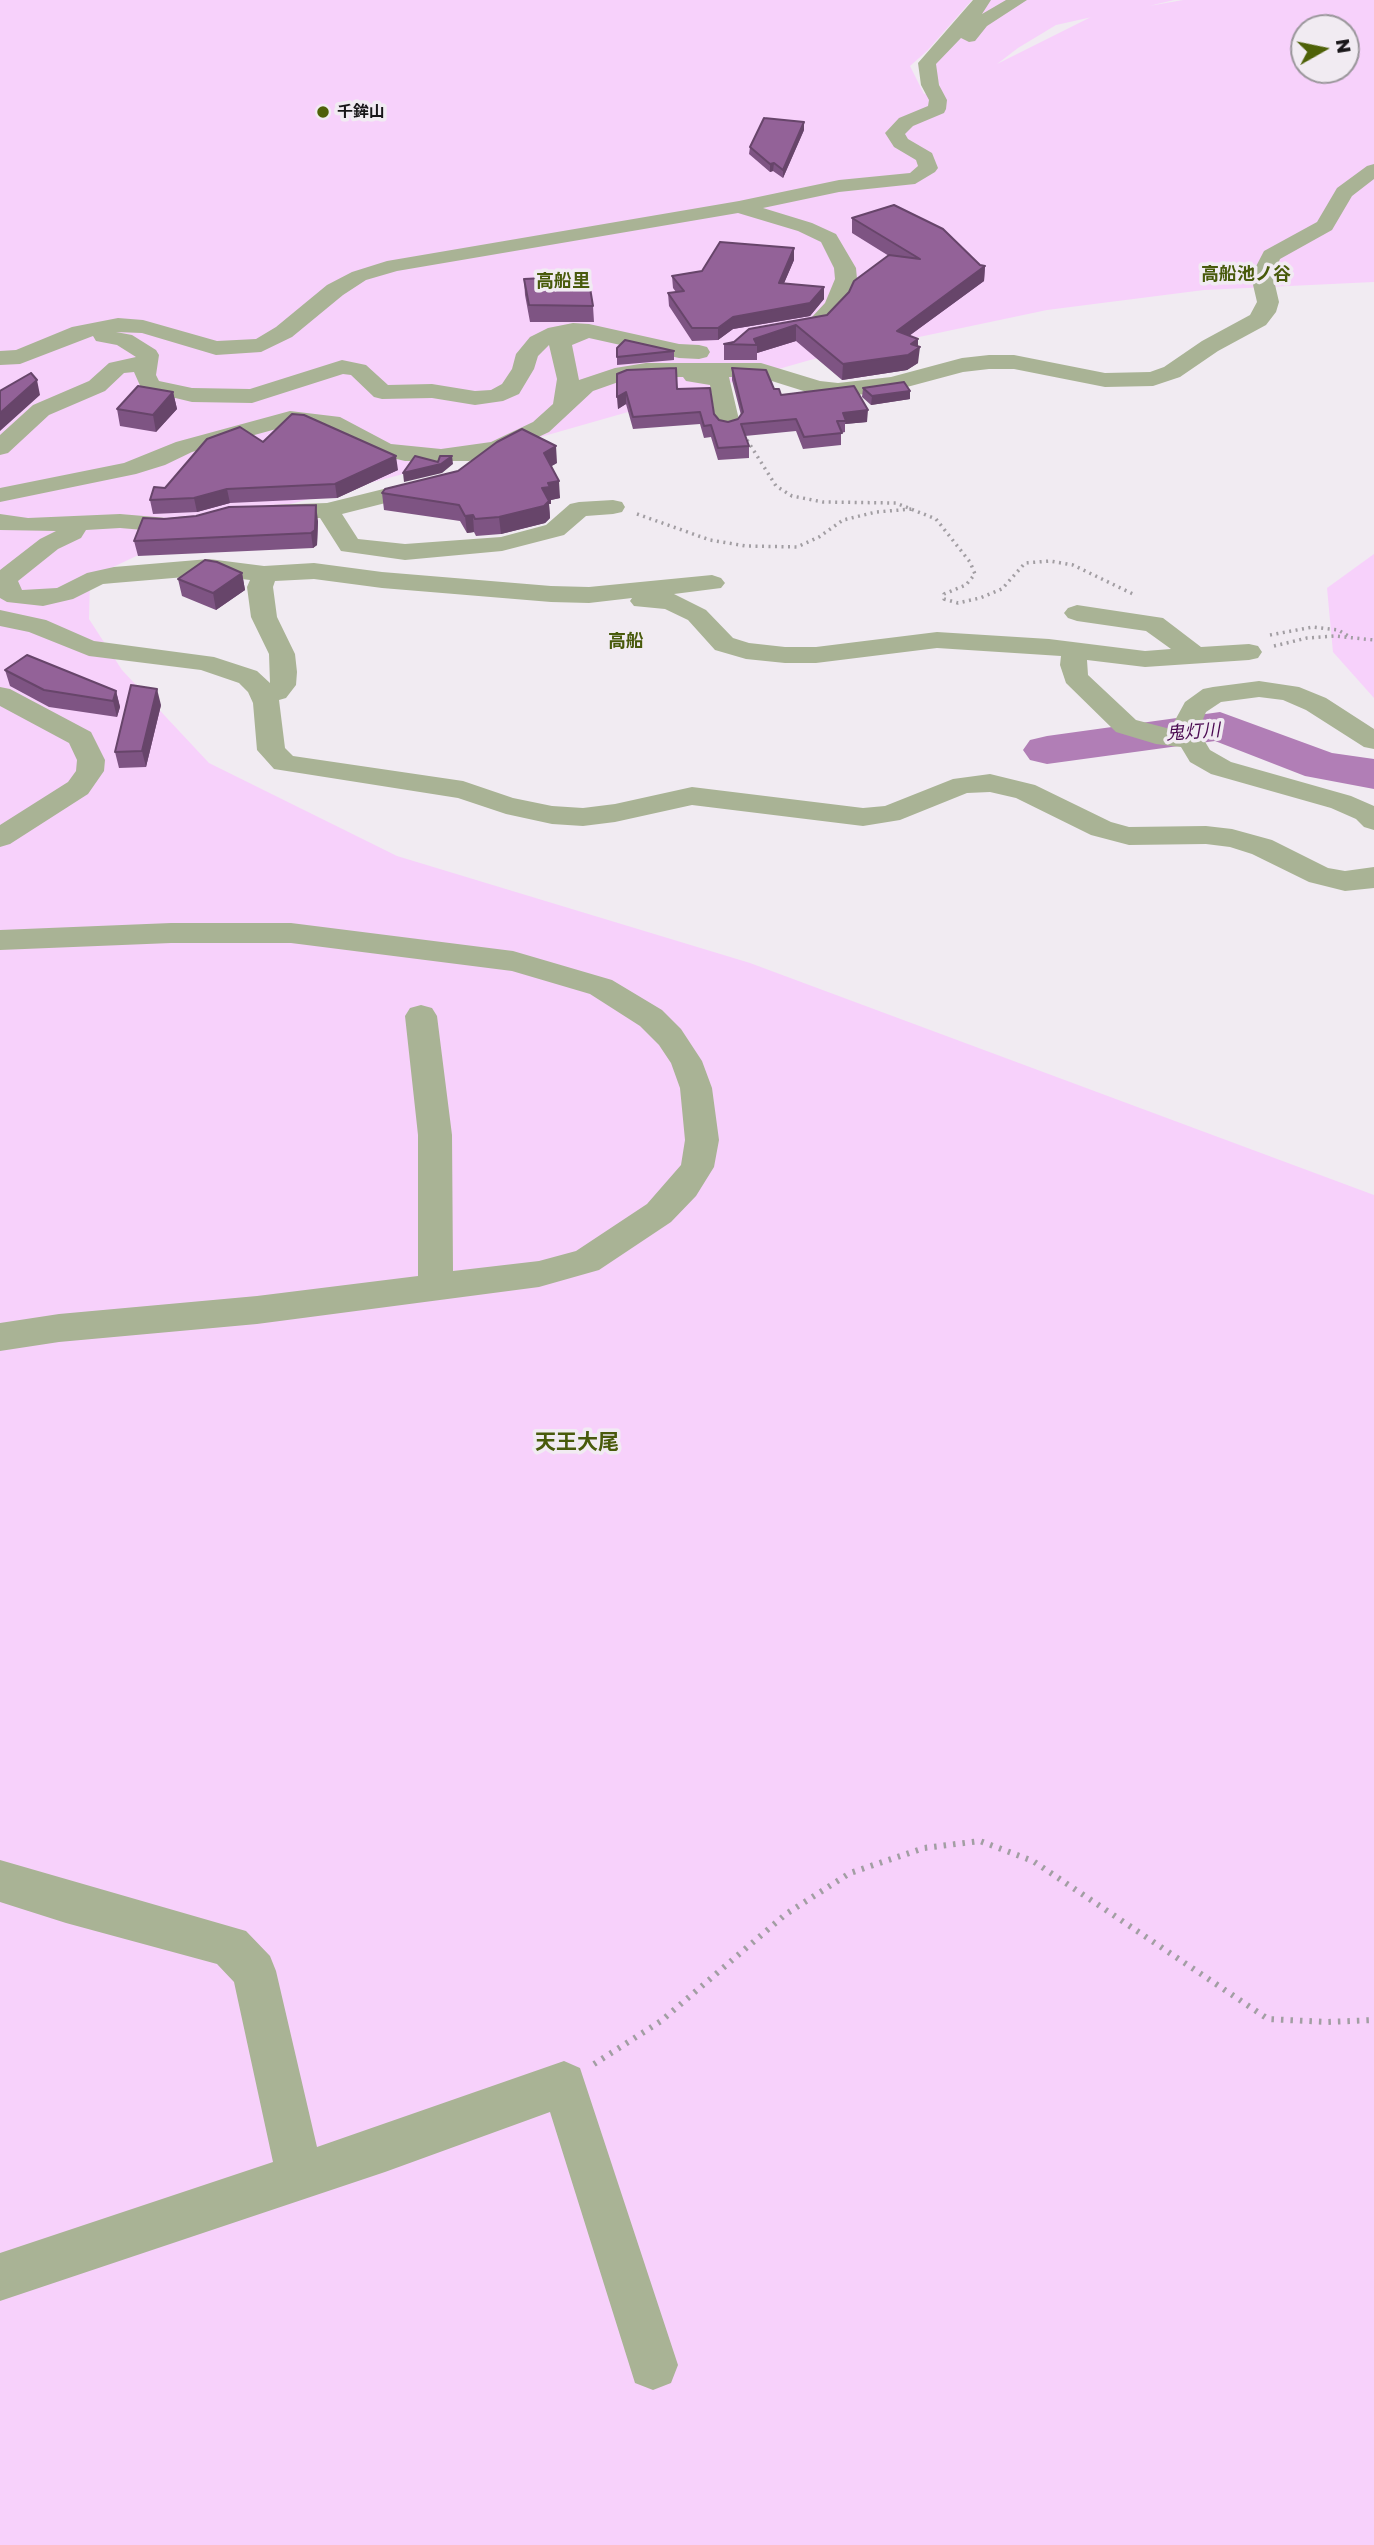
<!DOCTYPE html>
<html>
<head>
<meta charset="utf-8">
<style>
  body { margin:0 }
  #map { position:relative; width:1374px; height:2545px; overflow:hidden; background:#f1ebf2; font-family:"Golos Text",sans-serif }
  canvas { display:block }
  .north { position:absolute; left:1290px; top:14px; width:70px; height:70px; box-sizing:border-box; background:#f1ebf2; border:2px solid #9a969b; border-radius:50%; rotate:81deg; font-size:19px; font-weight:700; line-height:28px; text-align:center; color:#181618 }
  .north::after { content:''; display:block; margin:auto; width:24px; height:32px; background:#4e6108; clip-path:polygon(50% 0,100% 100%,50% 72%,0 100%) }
</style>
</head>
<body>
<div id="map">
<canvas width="1374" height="2545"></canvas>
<div class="north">N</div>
</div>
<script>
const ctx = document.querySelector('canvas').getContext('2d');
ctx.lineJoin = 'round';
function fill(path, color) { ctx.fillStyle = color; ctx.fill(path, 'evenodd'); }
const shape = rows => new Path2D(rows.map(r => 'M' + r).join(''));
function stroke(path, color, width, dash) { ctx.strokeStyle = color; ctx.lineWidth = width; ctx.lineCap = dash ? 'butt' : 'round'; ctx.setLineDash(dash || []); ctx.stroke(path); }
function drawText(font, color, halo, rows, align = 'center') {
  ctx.font = font + ' "Golos Text","Noto Sans JP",sans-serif'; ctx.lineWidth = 7; ctx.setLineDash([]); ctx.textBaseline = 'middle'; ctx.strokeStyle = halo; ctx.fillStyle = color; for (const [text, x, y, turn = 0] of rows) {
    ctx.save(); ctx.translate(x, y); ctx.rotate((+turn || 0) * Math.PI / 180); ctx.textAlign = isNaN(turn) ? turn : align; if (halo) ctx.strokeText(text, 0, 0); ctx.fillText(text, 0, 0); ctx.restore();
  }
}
fill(shape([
  [0,0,972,0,927,51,910,66,924,94,941,91,933,65,987,0,1174,0,1149,6,1183,0,1374,0,1374,282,1204,290,1047,310,810,360,516,444,189,531,90,578,89,619,122,670,209,763,397,856,750,963,1374,1195,1374,2545,0,2545],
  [1092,17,1091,17,997,64,1018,48,1056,25],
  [1304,28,1346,28,1346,70,1304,70],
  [1374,554,1374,698,1333,652,1327,588]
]), '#f7d1fb');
fill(shape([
  [1220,712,1332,753,1374,759,1374,789,1305,776,1215,741,1047,764,1030,760,1023,750,1030,740,1047,736,1220,712]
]), '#b17eb6');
stroke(shape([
  [747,440,776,486,792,496,823,502,896,503,936,519,970,562,975,574,966,585,944,594,944,599,958,603,980,598,1002,589,1025,563,1050,561,1073,565,1135,595],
  [637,514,710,540,746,546,797,547,819,537,843,520,876,512,912,509],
  [1270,635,1313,627,1338,630,1352,638],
  [1274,646,1307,638,1335,636,1374,640]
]), '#a29ea3', 3.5, [2, 4.5]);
stroke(shape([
  [594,2064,661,2021,786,1914,850,1873,924,1848,980,1841,1033,1861,1268,2019,1327,2022,1374,2020]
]), '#a29ea3', 6, [2.5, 7]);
fill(shape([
  [973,0,991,0,982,14,1006,0,1027,0,987,26,975,41,969,42,961,38,936,64,939,85,947,100,946,109,944,113,913,126,905,134,908,139,932,153,938,168,935,172,915,184,839,192,763,208,812,223,836,234,856,268,857,279,846,305,826,328,782,338,774,336,771,331,774,326,811,318,825,303,835,279,834,268,821,242,798,231,738,213,397,271,366,280,343,295,292,337,261,352,216,355,142,333,116,332,132,335,156,350,159,355,156,375,159,381,192,388,250,389,342,360,366,365,388,385,432,384,475,391,491,390,502,384,512,369,516,354,530,337,548,328,573,323,589,324,679,344,699,345,707,347,710,352,707,357,699,359,679,358,589,338,572,345,579,380,615,368,646,363,761,363,820,381,838,383,891,377,962,358,989,355,1014,355,1105,373,1150,372,1164,367,1202,341,1250,315,1257,302,1251,276,1264,251,1317,222,1337,188,1367,166,1374,164,1374,179,1352,196,1332,230,1280,259,1273,276,1279,302,1276,312,1266,325,1218,351,1180,377,1153,386,1105,387,1014,369,989,369,963,372,892,391,838,397,810,393,759,377,729,377,740,424,736,429,728,431,720,429,716,424,710,385,686,381,683,377,646,377,627,379,593,391,549,432,507,452,469,461,405,461,375,454,327,428,291,425,192,452,165,465,136,474,0,502,0,488,124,463,176,442,290,411,340,417,391,444,441,449,491,442,533,422,553,404,557,379,549,345,538,356,534,369,519,394,503,401,475,405,432,398,382,399,374,397,351,375,343,374,252,403,192,402,142,390,134,372,124,373,105,391,49,415,8,453,0,455,0,435,33,405,89,381,109,363,136,357,117,345,96,341,93,336,20,364,0,365,0,351,16,350,72,327,118,318,143,320,217,341,256,339,276,327,327,285,352,272,387,261,739,201,839,180,910,173,918,166,916,160,894,147,885,133,899,118,928,106,929,100,921,85,918,63,973,0],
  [428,478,437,480,440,485,437,490,342,514,358,539,405,544,501,537,546,525,570,504,579,502,613,500,622,502,625,507,622,512,613,514,586,516,564,535,502,551,405,560,341,551,320,518,270,519,261,517,258,512,261,507,270,505,327,503,428,478],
  [0,514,28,518,120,514,167,518,188,516,197,518,200,523,197,528,167,532,120,528,86,530,81,538,58,549,18,581,22,590,57,588,87,573,114,567,209,559,264,566,314,563,382,572,551,586,589,587,712,575,721,578,725,583,721,588,674,594,706,610,733,638,749,643,785,647,816,647,937,632,1049,639,1145,651,1171,649,1146,631,1077,621,1068,618,1064,613,1068,608,1077,605,1163,618,1201,647,1249,644,1258,646,1262,652,1258,658,1249,660,1145,667,1087,660,1088,675,1136,720,1174,730,1173,724,1185,702,1203,689,1213,687,1259,681,1299,687,1326,698,1374,729,1374,749,1364,747,1306,710,1283,700,1259,697,1221,702,1206,712,1201,724,1204,740,1210,750,1231,762,1351,796,1374,806,1374,830,1364,827,1356,819,1331,808,1211,774,1190,762,1181,747,1156,744,1116,732,1066,683,1060,665,1061,656,937,648,816,663,785,663,746,659,715,650,688,620,665,609,634,606,630,601,632,598,589,603,551,602,382,588,314,579,275,581,273,587,277,617,295,654,297,672,296,685,286,698,279,700,285,748,293,756,463,781,513,798,552,806,583,808,615,804,692,787,863,808,885,806,953,779,990,774,1035,785,1111,822,1129,827,1206,826,1232,829,1272,840,1328,868,1345,871,1374,867,1374,888,1345,891,1309,882,1252,854,1230,847,1206,844,1129,845,1091,835,1016,798,990,792,967,793,900,820,863,826,692,805,615,822,583,826,552,824,506,814,458,798,274,769,257,750,253,703,248,692,239,683,201,670,89,656,29,632,0,626,0,610,46,620,94,641,214,657,257,671,270,683,269,654,251,617,247,587,250,580,209,575,114,583,103,584,73,599,43,606,7,602,0,598,0,570,40,539,56,531,0,530,0,514],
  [0,687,10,689,91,732,105,760,104,771,88,794,10,844,0,847,0,825,68,782,76,771,77,760,69,743,0,706,0,687],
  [171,923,291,923,513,951,612,980,662,1010,681,1029,702,1061,712,1088,719,1140,714,1167,696,1196,671,1222,599,1270,539,1287,257,1324,59,1342,0,1351,0,1323,59,1314,257,1296,418,1276,418,1135,405,1016,410,1008,421,1005,432,1008,437,1016,452,1135,453,1271,539,1261,576,1251,647,1204,681,1165,685,1140,680,1088,671,1063,659,1045,640,1026,590,994,512,971,291,943,171,943,0,950,0,930,171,923],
  [0,1860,246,1931,270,1956,276,1971,317,2147,564,2061,580,2068,678,2365,671,2383,653,2390,635,2383,550,2112,385,2172,0,2301,0,2253,273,2162,234,1982,217,1964,66,1923,0,1902,0,1860]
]), '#a9b395');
fill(shape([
  [804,130,783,178,773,171,770,172,749,154,750,147],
  [852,218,980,265,985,266,984,281,909,336,918,339,918,363,907,370,842,380,796,341,757,353,757,360,724,360,724,344,827,315,889,256,852,233],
  [794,248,794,260,784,283,824,299,810,316,733,329,718,340,692,341,669,306,668,293,676,292,673,288,672,276,702,271],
  [524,279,593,306,594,322,530,322,525,295],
  [617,348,674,351,674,360,617,365],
  [732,368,774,389,781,395,867,422,845,424,845,432,841,433,841,445,803,449,796,431,745,436,749,446,749,458,718,460,711,437,704,438,700,424,633,429,626,404,618,409,617,374,677,389,714,414,719,420,728,422,738,419,741,415,732,380],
  [863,388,910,399,871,405,862,397],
  [173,392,177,409,156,432,120,426,117,409],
  [263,442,398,470,337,498,230,503,197,512,153,514,150,500,165,488],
  [557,463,551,466,560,498,551,500,551,504,549,504,550,518,545,523,501,534,476,536,474,532,467,533,460,521,384,510,382,493],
  [164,519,318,521,317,545,313,548,138,556,134,541],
  [242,573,245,590,216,610,182,596,178,579],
  [5,670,116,691,120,707,117,717,49,707,10,686],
  [161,705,146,767,119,768,115,752]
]), '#7e5483');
fill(shape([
  [804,122,804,130,783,178,783,170],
  [774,163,773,171,770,172,770,164],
  [794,248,794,260,779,295,779,283],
  [985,266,984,281,895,346,897,331],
  [824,287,824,299,810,316,733,329,718,340,718,328,733,317],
  [796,325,796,341,757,353,757,345,754,339],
  [918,339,918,349,920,347,918,363,907,370,842,380,843,364,911,344],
  [37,380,40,395,0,431,0,413],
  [910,391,910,399,871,405,872,396],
  [173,392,177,409,156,432,153,415],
  [626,392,626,404,618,409,617,397],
  [868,410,867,422,845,424,846,421,843,413],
  [556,446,557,463,545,470,544,453],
  [396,456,398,470,337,498,335,484],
  [452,456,453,464,442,473,404,482,403,473,441,464],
  [559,481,560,498,551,500,551,504,549,504,550,518,545,523,501,534,499,517,548,483],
  [227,489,230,503,197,512,194,498],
  [316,505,318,521,317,545,313,548,311,533],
  [473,515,474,532,467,533,465,516],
  [242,573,245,590,216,610,213,593],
  [157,689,161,705,146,767,142,751],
  [116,691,120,707,117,717,113,701]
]), '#67456a');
const building = shape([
  [764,118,804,122,783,170,774,163,770,164,750,147,764,118],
  [894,205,943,229,980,265,985,266,897,331,918,339,911,344,920,347,908,355,843,364,796,325,754,339,757,345,724,344,734,342,749,329,827,315,849,292,854,281,889,255,920,259,852,218,894,205],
  [720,242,794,248,779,283,824,287,810,303,733,317,718,328,692,328,668,293,684,291,672,276,702,271,720,242],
  [588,276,593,306,529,305,524,279,588,276],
  [625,340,674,351,617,357,617,348,625,340],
  [676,368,677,389,710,388,714,414,719,420,728,422,738,419,743,412,732,368,766,370,774,389,779,389,781,395,854,386,868,410,843,413,846,421,837,421,842,433,804,437,796,419,741,424,749,446,718,448,711,425,704,426,700,412,633,417,626,392,617,397,617,374,627,370,676,368],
  [31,373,37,380,0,413,0,391,31,373],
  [904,382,910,391,872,396,863,388,904,382],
  [138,386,173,392,153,415,117,409,138,386],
  [292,414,304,415,396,456,335,484,227,489,194,498,150,500,154,487,165,488,207,439,240,427,263,442,292,414],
  [522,429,556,446,544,453,559,481,548,483,550,487,542,488,549,501,544,506,499,517,475,519,473,515,465,516,459,505,382,493,385,489,458,471,497,442,522,429],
  [415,456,438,462,440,456,452,456,441,464,403,473,415,456],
  [316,505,315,530,311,533,134,541,143,518,164,519,196,516,229,507,316,505],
  [205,560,217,562,242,573,213,593,178,579,205,560],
  [27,655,116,691,113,701,44,690,5,670,27,655],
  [131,685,157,689,142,751,115,752,131,685]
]);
fill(building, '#936298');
stroke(building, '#67456a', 2);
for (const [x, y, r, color] of [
  [323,112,7,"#4e6108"]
]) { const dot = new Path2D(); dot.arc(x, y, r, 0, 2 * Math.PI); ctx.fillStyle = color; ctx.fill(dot); stroke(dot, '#f1ebf2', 2.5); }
drawText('bold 16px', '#181618', '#f1ebf2', [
  ["千鉾山",337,112]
], 'left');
drawText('bold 18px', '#485a0b', '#f1ebf2', [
  ["高船池ノ谷",1246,274],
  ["高船里",563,281],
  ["高船",626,641]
]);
drawText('italic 18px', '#4a0951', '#f1ebf2', [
  ["鬼灯川",1193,732,-4]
]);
drawText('bold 21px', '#485a0b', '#f1ebf2', [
  ["天王大尾",577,1442]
]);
</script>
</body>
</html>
